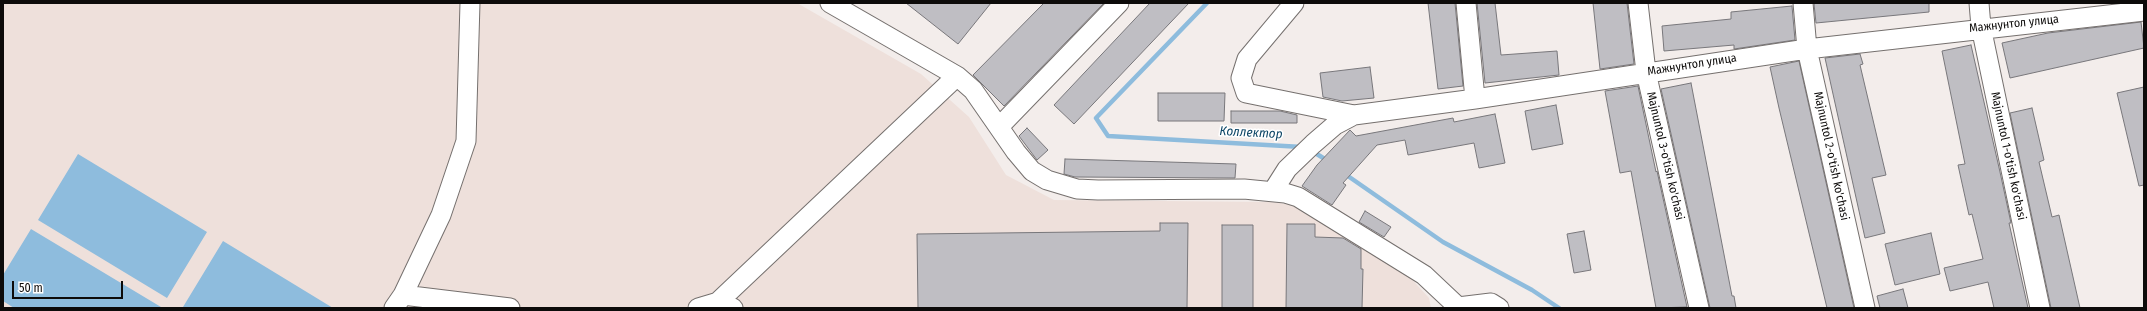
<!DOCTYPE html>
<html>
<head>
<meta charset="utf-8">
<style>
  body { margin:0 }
  #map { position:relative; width:2147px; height:311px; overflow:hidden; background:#f3edeb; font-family:"Fira Sans Condensed",sans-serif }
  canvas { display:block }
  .frame { position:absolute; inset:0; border:4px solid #0d0b0a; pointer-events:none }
  .scale { position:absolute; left:12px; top:281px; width:111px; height:18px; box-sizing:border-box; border:2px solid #0d0b0a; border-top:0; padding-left:5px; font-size:12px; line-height:14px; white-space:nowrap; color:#0d0b0a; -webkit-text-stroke:3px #fff; paint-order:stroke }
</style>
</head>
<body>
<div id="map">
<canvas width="2147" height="311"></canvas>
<div class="frame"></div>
<div class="scale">50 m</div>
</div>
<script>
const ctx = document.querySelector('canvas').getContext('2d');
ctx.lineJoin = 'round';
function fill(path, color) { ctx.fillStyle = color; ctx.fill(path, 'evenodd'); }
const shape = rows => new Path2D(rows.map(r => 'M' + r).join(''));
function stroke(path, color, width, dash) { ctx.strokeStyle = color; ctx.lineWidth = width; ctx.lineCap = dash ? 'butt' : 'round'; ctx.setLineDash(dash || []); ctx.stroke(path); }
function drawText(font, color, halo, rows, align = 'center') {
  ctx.font = font + ' "Fira Sans Condensed",sans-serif'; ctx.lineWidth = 3; ctx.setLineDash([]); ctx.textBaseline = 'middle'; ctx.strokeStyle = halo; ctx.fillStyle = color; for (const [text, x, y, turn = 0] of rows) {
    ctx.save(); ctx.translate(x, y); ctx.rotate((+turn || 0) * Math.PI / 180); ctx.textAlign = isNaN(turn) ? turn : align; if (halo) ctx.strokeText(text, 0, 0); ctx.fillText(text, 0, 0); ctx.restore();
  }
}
fill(shape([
  [3,3,797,3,921,74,969,117,1006,175,1054,200,1272,202,1306,207,1407,274,1429,298,1431,308,3,308]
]), '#eee0db');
fill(shape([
  [78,154,207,232,167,298,38,220],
  [31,229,161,307,14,308,3,301,3,275],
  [223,241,333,308,183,307]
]), '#8ebcdd');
stroke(shape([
  [1207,3,1096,118,1108,136,1302,147],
  [1312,151,1328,161],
  [1345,174,1443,242,1532,290,1559,308]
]), '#8ebcdd', 4.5);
const building = shape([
  [906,3,991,3,958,44,906,3],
  [1044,3,1104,3,1004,106,973,75,1044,3],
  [1150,3,1189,3,1074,124,1054,105,1150,3],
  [1428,3,1455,3,1463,86,1438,89,1428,3],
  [1477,3,1495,3,1501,55,1557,51,1559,75,1485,83,1477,3],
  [1593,3,1627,3,1634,64,1600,69,1593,3],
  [1816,3,1929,3,1929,12,1816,23,1814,4,1816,3],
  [1792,6,1795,40,1734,49,1734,45,1664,51,1662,26,1731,19,1731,12,1792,6],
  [2141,22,2144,48,2010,78,2002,43,2048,33,2141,22],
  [1971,45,2000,172,2011,223,2009,223,2028,308,1994,308,1988,282,1950,291,1944,268,1983,259,1972,214,1969,215,1958,165,1965,164,1942,51,1971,45],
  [1860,54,1863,64,1860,65,1886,175,1872,178,1885,233,1865,238,1825,58,1860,54],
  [1799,61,1854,308,1827,308,1779,108,1770,67,1799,61],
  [1370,67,1374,98,1342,101,1323,97,1320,73,1370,67],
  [1691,83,1732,296,1734,296,1736,308,1710,308,1661,89,1691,83],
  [1638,86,1656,172,1657,171,1687,307,1656,308,1631,171,1620,173,1605,91,1638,86],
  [2144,87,2144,185,2139,186,2117,93,2144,87],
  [1158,93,1225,93,1224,121,1158,121,1158,93],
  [1556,105,1563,144,1532,150,1525,111,1556,105],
  [2032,108,2044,160,2039,162,2052,217,2059,215,2080,308,2051,308,2010,113,2032,108],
  [1231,111,1280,111,1297,115,1297,123,1231,123,1231,111],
  [1495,114,1505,163,1479,168,1474,143,1408,155,1405,140,1377,145,1343,183,1346,185,1332,205,1302,186,1317,165,1350,130,1356,136,1453,118,1454,122,1495,114],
  [1027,128,1048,150,1037,160,1019,136,1027,128],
  [1065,159,1236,164,1235,178,1075,177,1064,174,1065,159],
  [1365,211,1391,227,1384,237,1359,222,1365,211],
  [1160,223,1188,223,1187,308,918,308,917,234,1160,231,1160,223],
  [1287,224,1315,224,1315,237,1343,238,1361,249,1361,269,1363,269,1362,308,1286,308,1287,224],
  [1222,225,1253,225,1253,308,1222,308,1222,225],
  [1584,231,1591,270,1574,273,1567,234,1584,231],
  [1931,233,1940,274,1895,285,1885,244,1931,233],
  [1903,289,1908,308,1880,308,1877,296,1903,289]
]);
fill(building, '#bfbec3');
stroke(building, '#78777b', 1);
const minor = shape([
  [830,3,957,76,973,90,1016,152,1032,171,1047,180,1077,189,1098,190,1244,189,1285,193,1298,197,1424,275,1458,307,1491,303,1499,308],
  [1294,3,1247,59,1241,78,1246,93,1354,115],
  [1466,3,1475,99],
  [1638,3,1646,72,1699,308],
  [1803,3,1807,49,1865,308],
  [1979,3,1981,27,2040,308],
  [999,127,1119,3],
  [1273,191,1287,169,1313,144,1335,125,1354,115,1475,99,1807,49,2144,11],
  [403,295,510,308],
  [718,302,957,76],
  [394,308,403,295,441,215,466,141,470,3],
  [698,308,718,302,733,308]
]);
stroke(minor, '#75706e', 21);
stroke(minor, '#fff', 19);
drawText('12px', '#0d0b0a', '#fff', [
  ["Мажнунтол улица",2014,24,-6],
  ["Мажнунтол улица",1692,65,-9],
  ["Majnuntol 3-o'tish ko'chasi",1665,156,77],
  ["Majnuntol 2-o'tish ko'chasi",1831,156,78],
  ["Majnuntol 1-o'tish ko'chasi",2008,156,78]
]);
drawText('italic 13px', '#0d4667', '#fff', [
  ["Коллектор",1251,133,3]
]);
</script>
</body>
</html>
